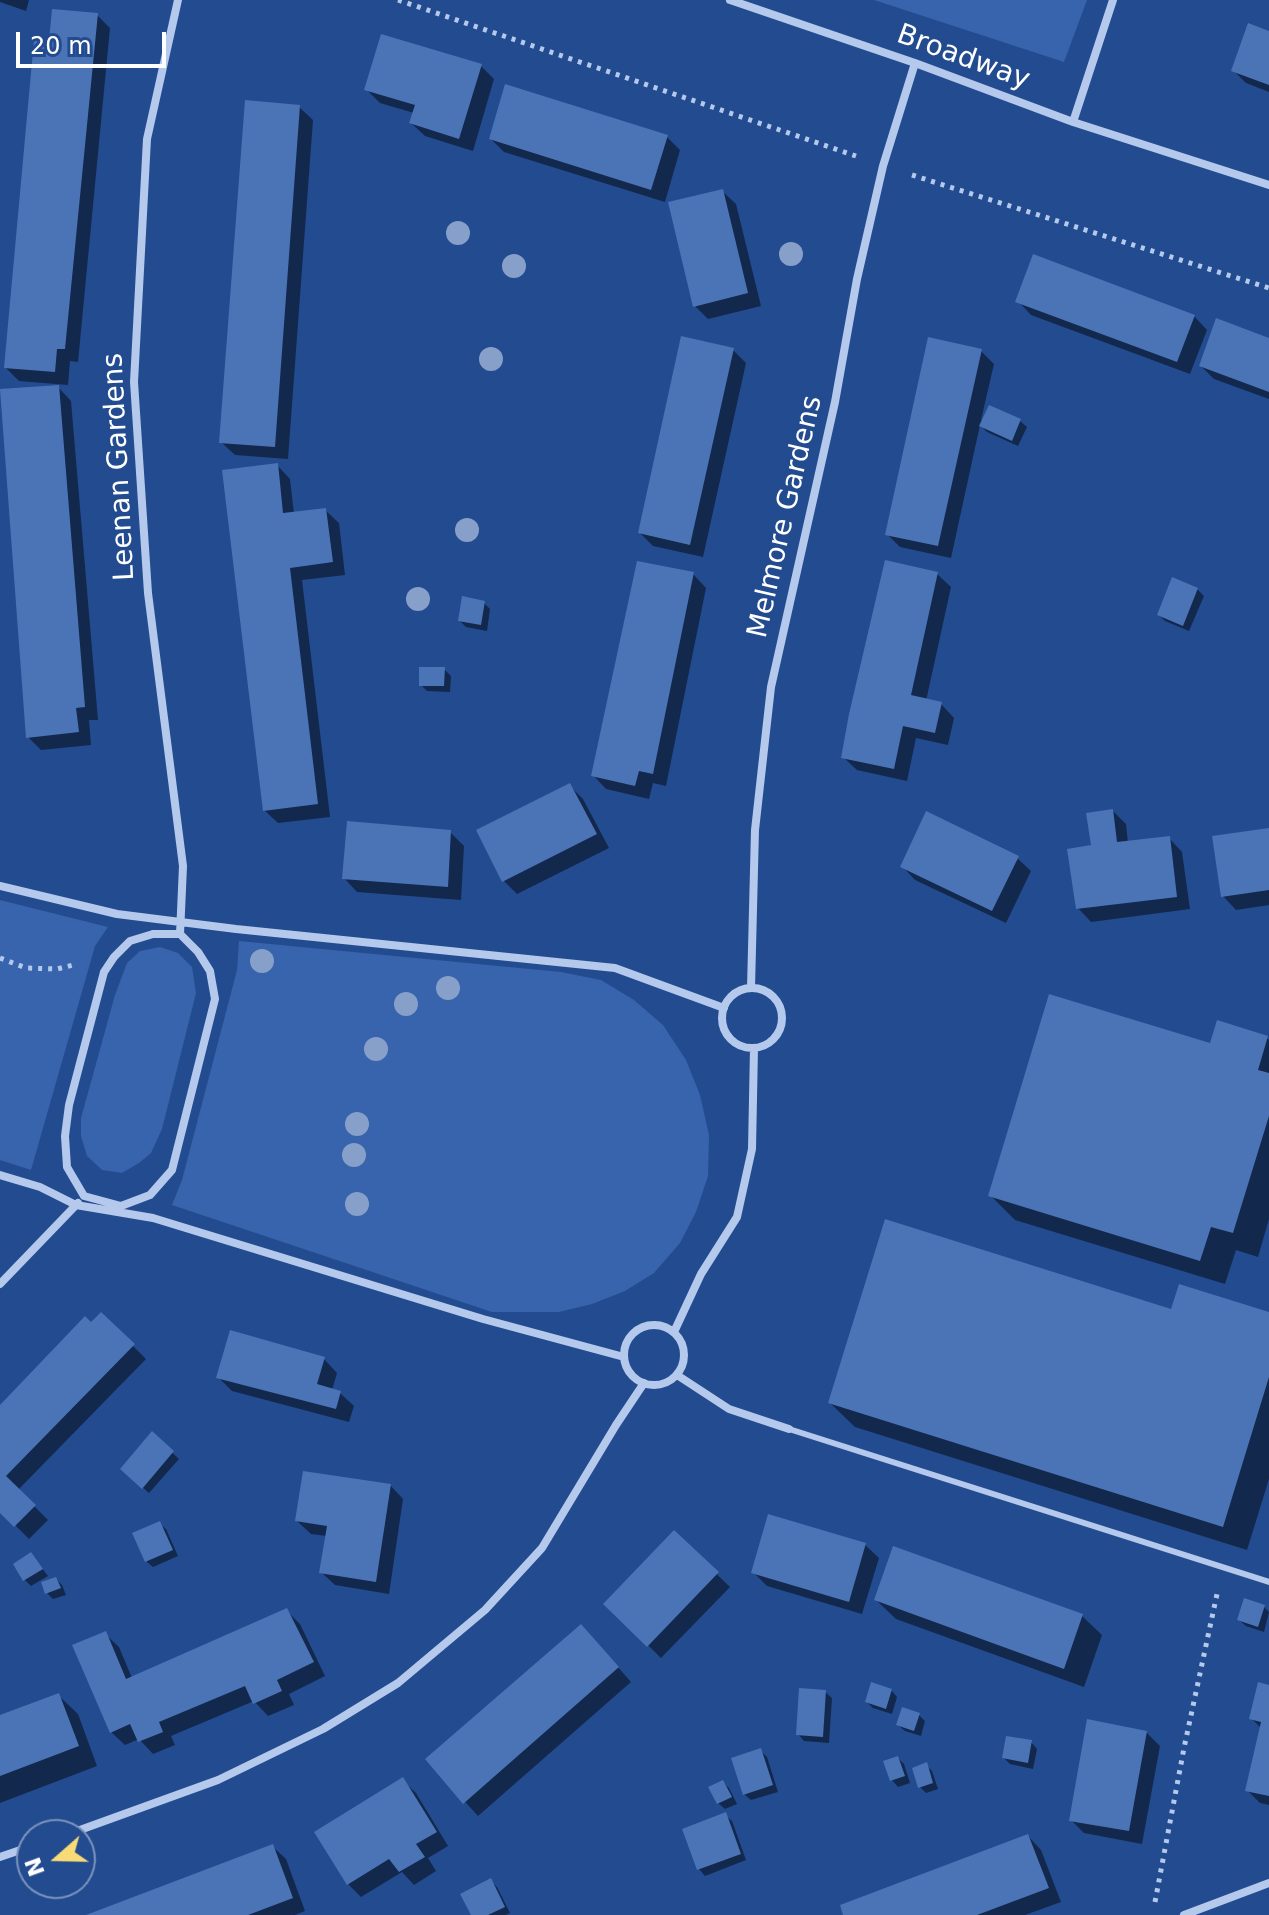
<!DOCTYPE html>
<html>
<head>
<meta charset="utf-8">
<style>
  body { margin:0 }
  #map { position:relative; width:1269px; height:1915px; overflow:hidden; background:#234b90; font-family:"DejaVu Sans",sans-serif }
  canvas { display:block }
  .north { position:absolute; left:16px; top:1819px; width:80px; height:80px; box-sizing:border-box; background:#234b90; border:2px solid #7b93bc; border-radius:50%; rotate:250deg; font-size:22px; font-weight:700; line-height:32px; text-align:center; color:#fff }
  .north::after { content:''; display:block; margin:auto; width:28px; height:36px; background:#f7db76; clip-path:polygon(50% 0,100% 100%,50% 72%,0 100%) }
  .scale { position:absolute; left:16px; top:32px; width:150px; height:36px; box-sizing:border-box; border:4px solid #fff; border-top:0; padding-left:10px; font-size:24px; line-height:28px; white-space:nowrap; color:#fff; -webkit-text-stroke:6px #234b90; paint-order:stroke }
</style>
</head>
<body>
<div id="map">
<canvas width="1269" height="1915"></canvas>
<div class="north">N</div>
<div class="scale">20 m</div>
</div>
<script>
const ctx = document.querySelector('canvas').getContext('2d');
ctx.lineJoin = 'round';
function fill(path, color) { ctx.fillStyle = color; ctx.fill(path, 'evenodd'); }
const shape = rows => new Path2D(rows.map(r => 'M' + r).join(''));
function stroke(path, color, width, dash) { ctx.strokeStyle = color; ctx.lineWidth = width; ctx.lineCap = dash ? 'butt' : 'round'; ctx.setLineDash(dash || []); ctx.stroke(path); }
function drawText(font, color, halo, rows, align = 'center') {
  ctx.font = font + ' "DejaVu Sans",sans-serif'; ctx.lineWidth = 6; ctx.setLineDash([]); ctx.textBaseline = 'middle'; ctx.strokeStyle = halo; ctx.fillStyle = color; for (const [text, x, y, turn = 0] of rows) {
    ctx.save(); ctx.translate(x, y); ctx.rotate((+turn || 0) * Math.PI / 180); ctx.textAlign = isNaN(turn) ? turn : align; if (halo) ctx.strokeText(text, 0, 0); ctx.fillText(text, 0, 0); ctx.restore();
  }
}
fill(shape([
  [874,0,1087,0,1064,62],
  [0,900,108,927,95,946,31,1170,0,1160],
  [239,941,561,972,601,980,634,1000,663,1025,686,1060,700,1095,709,1135,708,1176,696,1212,680,1243,654,1273,625,1291,592,1304,559,1312,492,1312,172,1205,182,1180,237,970],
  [160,947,178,953,192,967,196,993,162,1129,151,1153,139,1163,122,1173,102,1170,87,1156,81,1136,81,1118,115,995,127,963,140,951]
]), '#3764ad');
fill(shape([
  [0,0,29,0,26,11,0,2],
  [97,15,110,28,78,362,70,361,68,385,19,381,6,368,51,43],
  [1269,33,1269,92,1246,83,1233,70],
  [481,66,494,79,473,151,425,136,411,123,414,113,380,103,366,89],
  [299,107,313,120,288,459,235,455,221,442],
  [667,137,680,150,665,202,504,152,491,139],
  [722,191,736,204,761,306,708,319,695,306],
  [1018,301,1194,316,1207,330,1190,374,1031,315],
  [1269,340,1269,399,1214,379,1201,366],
  [733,350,746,363,703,557,653,546,640,533],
  [981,351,994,364,981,420,983,421,990,407,1020,421,1027,427,1018,446,987,432,980,425,951,558,900,547,887,534],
  [58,387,71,401,98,720,89,720,91,745,41,750,28,737],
  [277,465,290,479,294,514,325,510,339,523,345,575,302,580,330,817,278,823,264,810],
  [693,574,706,588,666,786,653,783,649,799,606,789,593,775],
  [937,574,951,587,926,701,941,704,954,718,948,745,916,738,907,781,857,770,843,757],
  [1197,589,1204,596,1189,631,1165,621,1159,615],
  [484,603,490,609,487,631,466,627,460,621],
  [444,669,451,676,450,692,427,691,421,685],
  [570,786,583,799,609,848,517,894,504,881],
  [1113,811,1126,824,1128,843,1169,838,1182,852,1190,909,1091,922,1078,908,1093,847],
  [1269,831,1269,905,1236,910,1223,896],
  [450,832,464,846,461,900,357,892,344,878],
  [1017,858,1031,871,1006,923,915,880,902,866],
  [1267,1038,1269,1040,1269,1219,1258,1257,1236,1250,1225,1284,1015,1220,991,1196,1211,1045],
  [1172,1311,1269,1314,1269,1479,1247,1550,855,1427,830,1403],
  [101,1314,146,1359,18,1490,48,1520,29,1539,0,1510,0,1408],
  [324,1359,337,1373,332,1390,340,1393,354,1406,349,1422,232,1391,219,1378],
  [152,1434,179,1459,149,1493,122,1469],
  [390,1485,403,1499,389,1594,335,1585,321,1572,327,1536,311,1534,297,1521],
  [159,1523,166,1529,178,1556,153,1567,146,1561],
  [674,1533,730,1587,661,1658,606,1604],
  [865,1545,879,1558,862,1614,767,1586,753,1572],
  [894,1549,1082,1616,1102,1635,1084,1687,896,1619,876,1600],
  [31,1554,48,1576,31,1586,25,1580],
  [56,1579,62,1585,66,1595,53,1599,47,1593],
  [1264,1607,1269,1612,1264,1632,1246,1626,1239,1620],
  [286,1610,300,1624,325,1676,289,1694,294,1705,268,1716,254,1701,171,1736,175,1745,153,1754,139,1739,125,1745,111,1732,105,1634,119,1647,132,1678],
  [594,1640,631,1682,478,1816,427,1760],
  [1269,1687,1269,1805,1260,1803,1247,1790,1261,1728,1251,1718],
  [891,1690,897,1697,892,1714,873,1708,867,1702],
  [825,1692,832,1698,829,1743,804,1741,798,1734],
  [58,1695,78,1714,97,1766,0,1803,0,1717],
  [919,1715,925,1721,921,1736,905,1731,898,1725],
  [1146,1732,1160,1746,1142,1844,1084,1833,1071,1820],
  [1031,1742,1037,1749,1033,1769,1010,1764,1004,1758],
  [761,1751,767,1757,778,1792,751,1800,744,1794],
  [898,1758,904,1764,910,1783,898,1787,892,1780],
  [926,1765,932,1771,938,1789,926,1793,920,1787],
  [402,1780,416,1793,448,1846,428,1858,436,1871,414,1885,402,1872,361,1897,348,1884],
  [722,1782,729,1788,737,1804,725,1809,718,1803],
  [725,1815,732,1821,746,1860,705,1876,699,1869],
  [1028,1836,1041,1850,1061,1902,1025,1915,845,1915],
  [272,1846,286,1859,305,1911,295,1915,91,1915],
  [491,1881,497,1887,510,1913,506,1915,473,1915]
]), '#0007');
fill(shape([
  [52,9,98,13,65,349,57,349,55,372,4,368,34,40,49,41],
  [1248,23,1269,31,1269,85,1231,71],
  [381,34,482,64,459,139,409,123,415,105,364,90],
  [505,84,668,135,651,190,489,139],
  [245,100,300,105,275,447,219,443],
  [723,189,748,293,693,307,668,202],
  [1033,254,1195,315,1177,362,1015,302],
  [1216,318,1269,338,1269,392,1199,366],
  [681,336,734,348,690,545,638,533],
  [928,337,982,349,938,546,885,535],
  [59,385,85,707,76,708,79,732,26,738,0,389],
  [989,405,1021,419,1012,441,979,426],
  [278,463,283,513,326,508,333,562,290,568,318,804,263,811,222,470],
  [885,560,938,572,911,695,942,702,935,733,903,726,894,769,841,758,849,714],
  [637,561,694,572,653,774,639,771,635,786,591,776],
  [1172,577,1198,588,1183,626,1157,615],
  [462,596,485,601,481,625,458,621],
  [419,667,445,667,444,686,419,686],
  [570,783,597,834,502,882,476,830],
  [1113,809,1117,842,1170,836,1177,897,1076,909,1067,849,1091,845,1086,813],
  [926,811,1019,856,992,911,900,867],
  [347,821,451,830,448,887,342,879],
  [1269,828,1269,890,1221,897,1212,836],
  [1049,994,1210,1043,1217,1020,1268,1036,1258,1070,1269,1073,1269,1116,1233,1233,1211,1227,1200,1261,988,1196],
  [885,1219,1171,1309,1179,1284,1269,1312,1269,1377,1223,1527,828,1403],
  [101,1312,135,1344,6,1476,36,1505,14,1527,0,1513,0,1405,85,1316,91,1322],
  [230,1330,325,1357,317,1384,341,1391,336,1409,216,1378],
  [152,1431,174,1451,142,1489,120,1469],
  [303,1471,391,1484,376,1582,319,1573,327,1526,295,1521],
  [768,1514,866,1543,849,1602,751,1573],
  [160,1521,173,1550,145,1562,132,1533],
  [674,1530,719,1572,647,1647,603,1604],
  [893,1546,1083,1614,1064,1669,874,1600],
  [31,1552,43,1569,23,1581,13,1564],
  [56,1577,61,1588,45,1594,41,1582],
  [1244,1598,1265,1605,1258,1627,1237,1620],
  [287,1608,314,1662,277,1680,282,1691,253,1704,245,1686,159,1722,163,1732,138,1742,130,1724,110,1733,72,1645,106,1631,126,1679],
  [581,1624,619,1667,463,1804,425,1759],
  [871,1682,892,1689,886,1709,865,1702],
  [1258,1682,1269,1685,1269,1796,1245,1791,1261,1722,1249,1719],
  [799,1688,826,1690,823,1737,796,1735],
  [59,1693,79,1746,0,1776,0,1715],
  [902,1707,920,1713,914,1731,896,1725],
  [1087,1719,1147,1731,1129,1831,1069,1821],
  [1006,1736,1032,1740,1028,1763,1002,1758],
  [761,1748,773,1785,743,1795,731,1758],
  [898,1756,905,1776,890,1781,883,1761],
  [927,1762,933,1783,918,1788,912,1768],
  [403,1777,437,1832,416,1844,425,1857,399,1872,389,1859,347,1885,314,1832],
  [723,1780,732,1797,717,1804,708,1787],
  [726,1812,741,1854,697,1870,682,1829],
  [1028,1834,1049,1888,977,1915,843,1915,840,1905],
  [273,1844,293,1898,248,1915,86,1915],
  [491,1878,505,1907,488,1915,471,1915,460,1894]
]), '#4b74b7');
stroke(shape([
  [398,0,856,156],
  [912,175,1269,288],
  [0,958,26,968,57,969,77,964],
  [1155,1902,1184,1748,1217,1594]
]), '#b4c9ec', 5, [4, 6]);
stroke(shape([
  [789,1429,1269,1582]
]), '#b4c9ec', 6);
stroke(shape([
  [178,0,147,139,134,382,148,593,183,866,180,934],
  [730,0,915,63,1073,122,1269,185],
  [1073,122,1113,0],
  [0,886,117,914,236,929,615,968,724,1008],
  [153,934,180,934,198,952,210,971,215,999,172,1170,150,1195,121,1206,84,1196,67,1167,65,1136,69,1105,104,972,114,957,130,941,153,934],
  [751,988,755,830,771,687,835,402,857,279,883,166,915,63],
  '722 1018a30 30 0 1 1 60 0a30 30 0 1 1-60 0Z',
  [0,1175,40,1187,76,1205,153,1218,483,1319,624,1357],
  [0,1284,78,1203],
  '624 1355a30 30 0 1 1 60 0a30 30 0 1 1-60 0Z',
  [674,1332,701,1274,737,1217,752,1149,754,1048],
  [677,1375,729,1409,789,1429],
  [66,1835,218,1780,323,1729,398,1683,485,1610,542,1548,616,1425,644,1383],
  [0,1857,32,1846],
  [1184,1915,1269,1883]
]), '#b4c9ec', 8);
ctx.fillStyle = '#87a0ca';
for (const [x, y] of [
  [458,233],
  [791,254],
  [514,266],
  [491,359],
  [467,530],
  [418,599],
  [262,961],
  [448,988],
  [406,1004],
  [376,1049],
  [357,1124],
  [354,1155],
  [357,1204]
]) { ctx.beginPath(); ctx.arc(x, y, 12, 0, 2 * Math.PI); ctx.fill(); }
drawText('28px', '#fff', '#234b90', [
  ["Broadway",963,58,20],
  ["Leenan Gardens",120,467,-93],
  ["Melmore Gardens",786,517,-77]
]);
</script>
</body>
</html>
